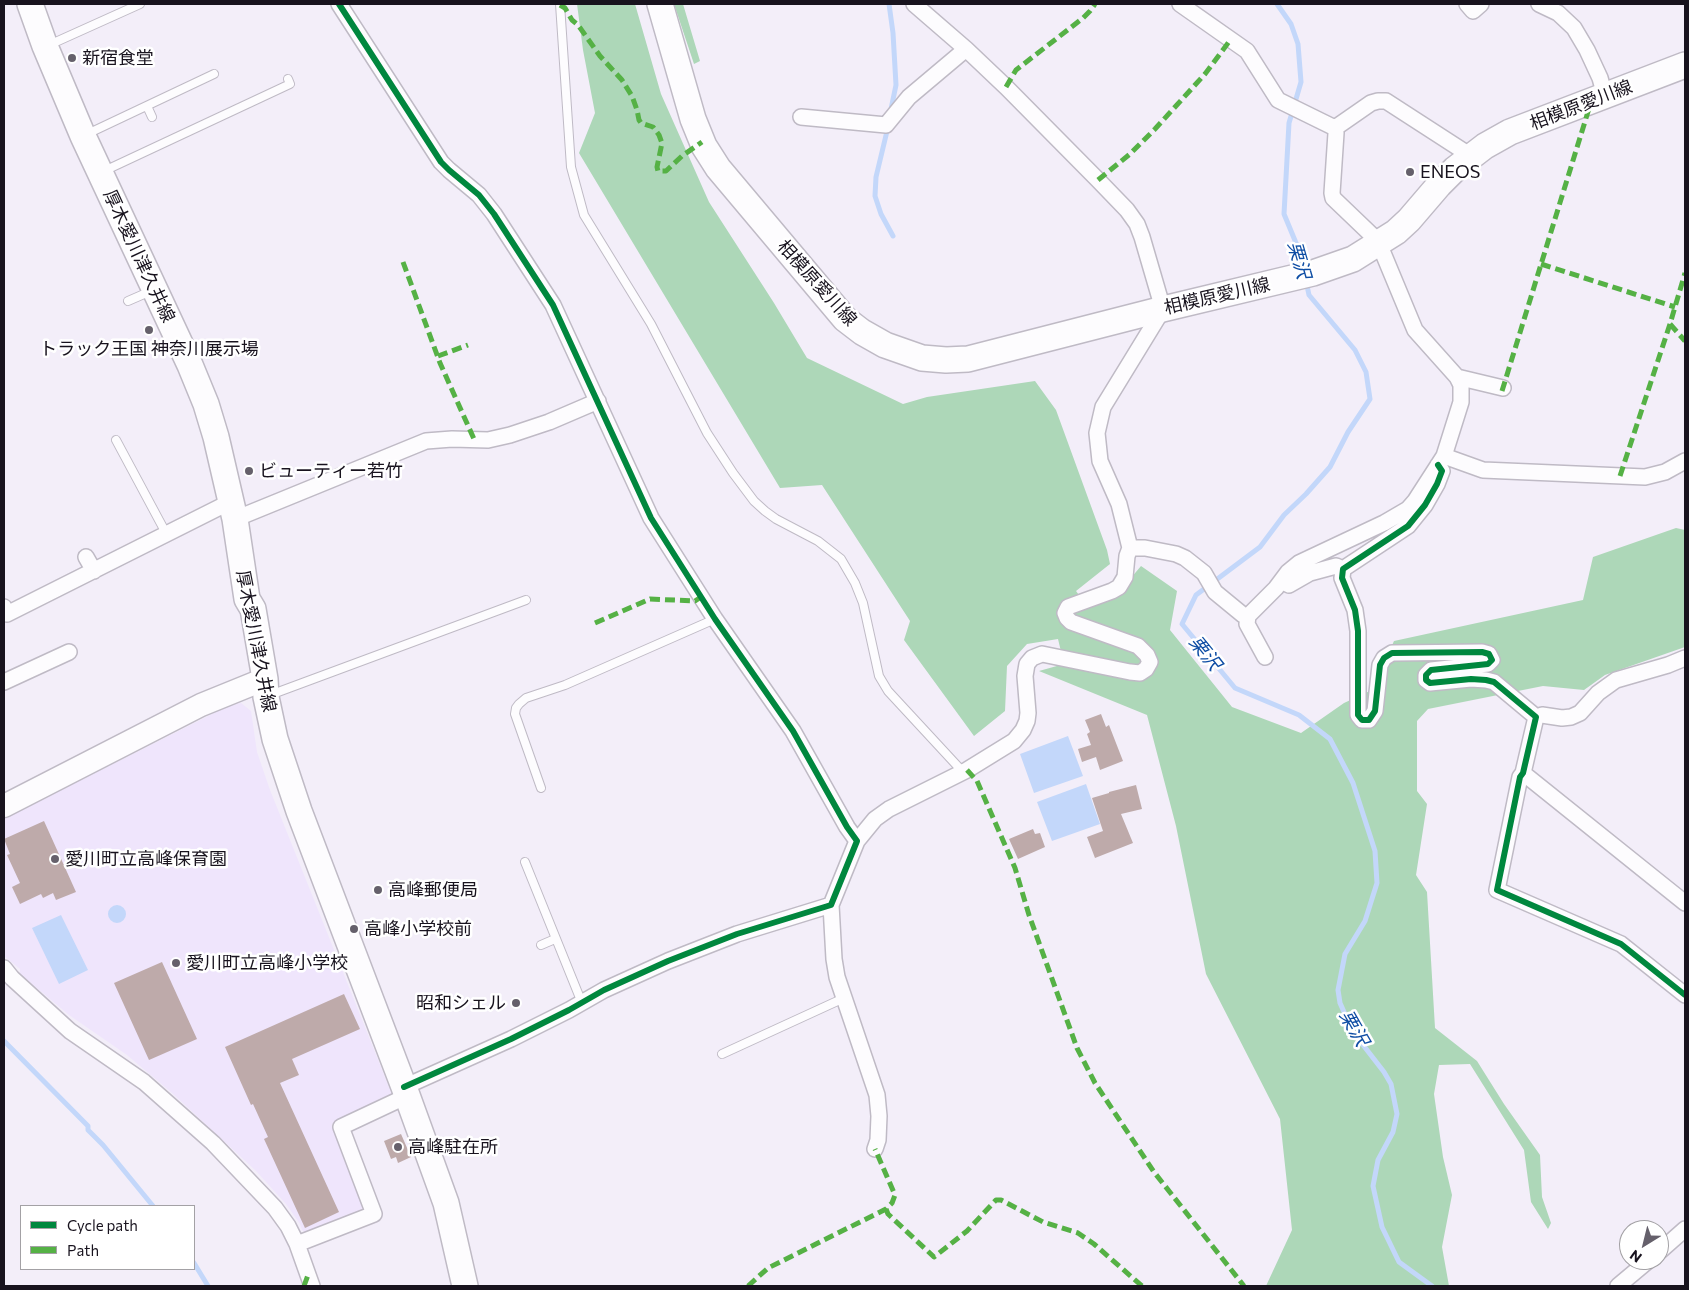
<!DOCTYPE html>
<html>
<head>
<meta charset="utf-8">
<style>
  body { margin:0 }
  #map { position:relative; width:1689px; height:1290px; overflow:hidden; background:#f3eef9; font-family:Commissioner,sans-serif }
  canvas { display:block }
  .frame { position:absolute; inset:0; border:5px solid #18131e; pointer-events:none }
  .legend { position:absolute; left:20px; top:1205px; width:175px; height:65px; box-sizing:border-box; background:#fff; border:1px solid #a3a1a5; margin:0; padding:6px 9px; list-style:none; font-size:15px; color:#18131e }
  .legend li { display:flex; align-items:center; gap:10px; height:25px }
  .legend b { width:25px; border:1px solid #a3a1a5 }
  .north { position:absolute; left:1619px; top:1220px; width:50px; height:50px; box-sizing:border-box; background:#fff; border:1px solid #a3a1a5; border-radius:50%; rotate:216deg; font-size:14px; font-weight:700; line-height:20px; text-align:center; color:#18131e }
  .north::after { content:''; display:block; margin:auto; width:18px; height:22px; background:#65606b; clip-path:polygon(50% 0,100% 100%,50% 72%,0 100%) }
</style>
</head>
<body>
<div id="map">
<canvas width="1689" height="1290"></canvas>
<div class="frame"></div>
<ul class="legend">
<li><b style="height:6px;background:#00873e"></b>Cycle path</li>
<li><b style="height:6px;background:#55b145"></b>Path</li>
</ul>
<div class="north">N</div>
</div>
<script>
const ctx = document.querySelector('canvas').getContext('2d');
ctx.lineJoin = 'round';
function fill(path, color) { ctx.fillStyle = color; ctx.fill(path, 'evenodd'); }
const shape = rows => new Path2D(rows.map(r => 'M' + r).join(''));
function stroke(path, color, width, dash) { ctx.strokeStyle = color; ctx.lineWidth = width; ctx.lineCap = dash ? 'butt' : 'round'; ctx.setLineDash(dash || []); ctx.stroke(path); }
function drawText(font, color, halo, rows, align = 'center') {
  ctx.font = font + ' Commissioner,"Noto Sans JP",sans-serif'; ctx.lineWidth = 5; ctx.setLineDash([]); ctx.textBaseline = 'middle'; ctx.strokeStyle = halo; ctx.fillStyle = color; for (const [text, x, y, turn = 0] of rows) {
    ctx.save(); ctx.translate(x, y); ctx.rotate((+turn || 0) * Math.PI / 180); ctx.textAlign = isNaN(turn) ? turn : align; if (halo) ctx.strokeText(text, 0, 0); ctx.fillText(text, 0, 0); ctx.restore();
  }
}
fill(shape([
  [241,703,251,711,257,752,270,790,393,1097,332,1124,365,1205,363,1213,308,1235,302,1230,300,1224,286,1204,256,1171,172,1093,127,1055,69,1015,20,974,20,969,4,956,4,819,226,707]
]), '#efe5fc');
fill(shape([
  [577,4,635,4,661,94,709,202,774,303,807,358,903,404,927,397,1035,381,1056,410,1107,550,1110,564,1076,591,1088,607,1125,585,1141,566,1177,591,1170,630,1232,707,1301,733,1344,703,1372,690,1394,641,1583,600,1593,557,1676,528,1685,530,1685,647,1605,675,1584,690,1543,686,1428,709,1417,721,1417,791,1427,804,1416,875,1427,892,1435,1028,1477,1061,1504,1104,1540,1155,1542,1197,1551,1223,1548,1229,1531,1202,1524,1150,1470,1064,1439,1065,1434,1094,1443,1157,1452,1195,1442,1247,1449,1286,1266,1286,1292,1230,1280,1119,1206,974,1176,826,1147,715,1039,671,1064,664,1058,639,1027,644,1007,666,1005,711,974,736,904,640,910,621,822,485,780,488,579,153,595,113,583,50],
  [674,4,683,4,700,61,694,64]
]), '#add7b8');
fill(shape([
  [1068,736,1083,776,1034,793,1020,754],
  [1086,784,1100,824,1052,841,1037,802],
  '108 914a9 9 0 1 1 18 0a9 9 0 1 1-18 0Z',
  [61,915,88,970,59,984,32,928]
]), '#c3d7fa');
stroke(shape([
  [889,4,893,33,896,85,890,114],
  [1277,4,1291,24,1298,44,1301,82,1289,123,1284,214,1301,255,1303,268],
  [888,127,876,177,875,196,881,214,893,236],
  [1306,281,1309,295,1355,350,1366,372,1370,399,1348,432,1330,467,1306,494,1284,515,1260,547,1196,595,1182,624,1235,688,1299,715,1330,739,1353,783,1375,851,1377,883,1365,921,1345,954,1338,990,1340,1003,1353,1032,1384,1072,1391,1084,1397,1114,1393,1132,1378,1160,1373,1186,1382,1227,1399,1262,1432,1286],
  [4,1041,88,1126,88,1130,103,1145,153,1206],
  [194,1263,208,1286]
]), '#c3d7fa', 5);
fill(shape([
  [1101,714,1106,727,1109,725,1123,761,1100,770,1096,757,1082,762,1078,749,1091,745,1087,734,1090,732,1085,720],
  [1136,785,1142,809,1121,814,1133,843,1095,858,1087,837,1103,831,1092,798,1109,793,1109,792],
  [44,821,76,892,56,900,53,893,43,898,41,894,20,904,12,887,20,883,7,855,10,854,4,839],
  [1033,829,1035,834,1040,833,1045,847,1018,859,1009,839],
  [162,962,197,1039,149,1060,114,983],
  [344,994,360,1029,292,1059,299,1075,280,1083,339,1212,305,1228,264,1139,268,1137,253,1104,251,1105,225,1047],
  [401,1134,411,1157,398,1163,396,1157,391,1159,384,1141]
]), '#beaaaa');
const lane = shape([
  [560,4,571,167,584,215,651,324,707,433,733,473,754,501,765,511,776,519,818,541,841,559,855,583,863,603,879,676,888,691,963,772],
  [49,45,140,4],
  [147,106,152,117],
  [85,135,214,74],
  [104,171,290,84,288,79],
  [128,301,151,291],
  [116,440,167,535],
  [270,695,526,600],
  [541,788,515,714,516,708,519,704,526,698,565,685,715,619],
  [525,862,582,1003],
  [541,945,555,939],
  [722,1054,844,998]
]);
const street = shape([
  [339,4,441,162,449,170,479,195,494,214,553,305,651,518,715,619,793,731,847,827,857,841,831,905,737,934,668,961,604,990,569,1010,511,1039,404,1087],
  [914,4,966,49,1006,87,1098,180,1127,210,1137,224,1142,237,1163,309,1103,407,1097,433,1100,461,1119,504,1130,548,1145,548,1176,554,1185,558,1204,573,1215,592,1243,615,1248,616],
  [1180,4,1247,51,1278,100,1335,128],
  [1467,4,1473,11,1481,4],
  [1539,4,1558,13,1574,28,1587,50,1600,78,1605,96],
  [801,117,886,125,909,97,966,49],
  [1457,377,1503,388],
  [1444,456,1483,470,1645,477,1665,472,1685,461],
  [1438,465,1442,471,1437,484,1425,505,1408,526,1343,569,1342,578,1355,610,1358,631,1358,715,1362,720,1369,720,1375,711,1380,665,1384,658,1392,653,1482,652,1489,654,1492,660,1488,664,1431,670,1426,675,1426,680,1430,683,1471,679,1486,680,1494,682,1536,717,1523,773,1520,777,1497,890,1621,944,1685,995],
  [235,519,426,441,452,439,488,440,510,435,549,422,598,401],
  [86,557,94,571],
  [1281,581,1289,585,1310,573,1336,566,1343,569],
  [4,607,7,614,230,502],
  [1265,657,1247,624,1248,616,1276,588,1288,572,1299,563,1384,523,1408,509,1415,501,1444,456,1461,402,1461,385,1457,377,1415,330,1383,253,1380,243,1333,198,1332,193,1336,133,1335,128,1371,103,1378,101,1386,101,1471,156],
  [4,682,69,652],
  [1536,717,1542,715,1562,718,1571,717,1580,713,1598,693,1616,680,1668,665,1685,658],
  [1523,773,1685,903],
  [857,841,875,819,889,809,967,770,1014,741,1023,730,1027,721,1028,713,1025,676,1027,664,1032,658,1042,654,1130,672,1140,673,1146,669,1150,662,1147,655,1138,646,1071,622,1067,618,1065,613,1068,607,1112,591,1119,587,1125,577,1127,556,1130,548],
  [831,905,834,959,837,977,877,1095,879,1116,878,1140,875,1149],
  [4,968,12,978,70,1031,144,1082,213,1143,275,1208,288,1226,297,1244,312,1286],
  [297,1244,374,1214,341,1127,407,1096],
  [1659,1252,1685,1229],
  [1618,1286,1649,1260]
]);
const secondary = shape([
  [4,806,201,705,265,679]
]);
const primary = shape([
  [30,4,45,46,83,136,190,365,206,404,216,437,235,519,247,599,253,609,265,679,266,697,275,739,299,811,404,1087,446,1203,465,1286],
  [660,4,693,119,704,146,718,168,845,319,862,332,885,345,922,358,946,360,968,359,1163,309,1313,273,1353,259,1396,232,1409,220,1439,185,1455,169,1485,146,1510,132,1685,65]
]);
stroke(lane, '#bfbac5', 10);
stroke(street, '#bfbac5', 18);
stroke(secondary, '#bfbac5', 25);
stroke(primary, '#bfbac5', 28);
stroke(lane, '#fdfcfe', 8);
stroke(street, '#fdfcfe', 15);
stroke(secondary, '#fdfcfe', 22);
stroke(primary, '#fdfcfe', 25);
stroke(shape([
  [560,5,565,8,572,20,578,25,600,56,622,80,632,96,637,110,639,120,641,123,653,127,659,135,662,143,657,167,658,171,666,171,682,156,702,142],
  [1006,87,1016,70,1083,18,1090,11,1095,4],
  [1098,180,1130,154,1155,129,1205,74,1231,39],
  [403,262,440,363,474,439],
  [1541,264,1675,307],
  [1670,324,1685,341],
  [438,356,468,345],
  [1502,391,1591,102],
  [1620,476,1670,324,1685,273],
  [595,623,650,599,695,601,701,597],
  [967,770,977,781,1015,868,1029,915,1077,1048,1095,1083,1154,1172,1244,1286],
  [886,1209,888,1214,934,1257,967,1231,996,1200,1001,1200,1043,1222,1078,1233,1094,1244,1142,1286],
  [304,1286,308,1275],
  [748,1286,768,1268,886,1209,892,1203,895,1195,875,1149]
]), '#55b145', 5, [10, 5]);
stroke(shape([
  [339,4,441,162,449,170,479,195,494,214,553,305,651,518,715,619,793,731,847,827,857,841,831,905,737,934,668,961,604,990,569,1010,511,1039,404,1087],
  [1438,465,1442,471,1437,484,1425,505,1408,526,1343,569,1342,578,1355,610,1358,631,1358,715,1362,720,1369,720,1375,711,1380,665,1384,658,1392,653,1482,652,1489,654,1492,660,1488,664,1431,670,1426,675,1426,680,1430,683,1471,679,1486,680,1494,682,1536,717,1523,773,1520,777,1497,890,1621,944,1685,995]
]), '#00873e', 6);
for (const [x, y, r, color] of [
  [72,58,5,"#65606b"],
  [1410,172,5,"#65606b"],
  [149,330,5,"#65606b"],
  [249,471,5,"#65606b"],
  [55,859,5,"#65606b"],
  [378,890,5,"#65606b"],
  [354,929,5,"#65606b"],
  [176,963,5,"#65606b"],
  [516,1003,5,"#65606b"],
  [398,1147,5,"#65606b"]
]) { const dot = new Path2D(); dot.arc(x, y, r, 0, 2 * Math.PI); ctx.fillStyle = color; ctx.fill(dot); stroke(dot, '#fff', 2); }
drawText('18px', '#18131e', '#fff', [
  ["新宿食堂",82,58],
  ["ENEOS",1420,172],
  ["トラック王国 神奈川展示場",149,349,"center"],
  ["ビューティー若竹",259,471],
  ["愛川町立高峰保育園",65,859],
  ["高峰郵便局",388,890],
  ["高峰小学校前",364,929],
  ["愛川町立高峰小学校",186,963],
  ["昭和シェル",506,1003,"right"],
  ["高峰駐在所",408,1147]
], 'left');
drawText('18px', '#18131e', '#fff', [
  ["相模原愛川線",1581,105,-21],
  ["厚木愛川津久井線",139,256,65],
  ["相模原愛川線",817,283,48],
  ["相模原愛川線",1217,296,-13],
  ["厚木愛川津久井線",256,641,79]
]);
drawText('italic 19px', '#0e4da4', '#fff', [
  ["栗沢",1299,260,74],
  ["栗沢",1205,653,51],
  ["栗沢",1354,1028,60]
]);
</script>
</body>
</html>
